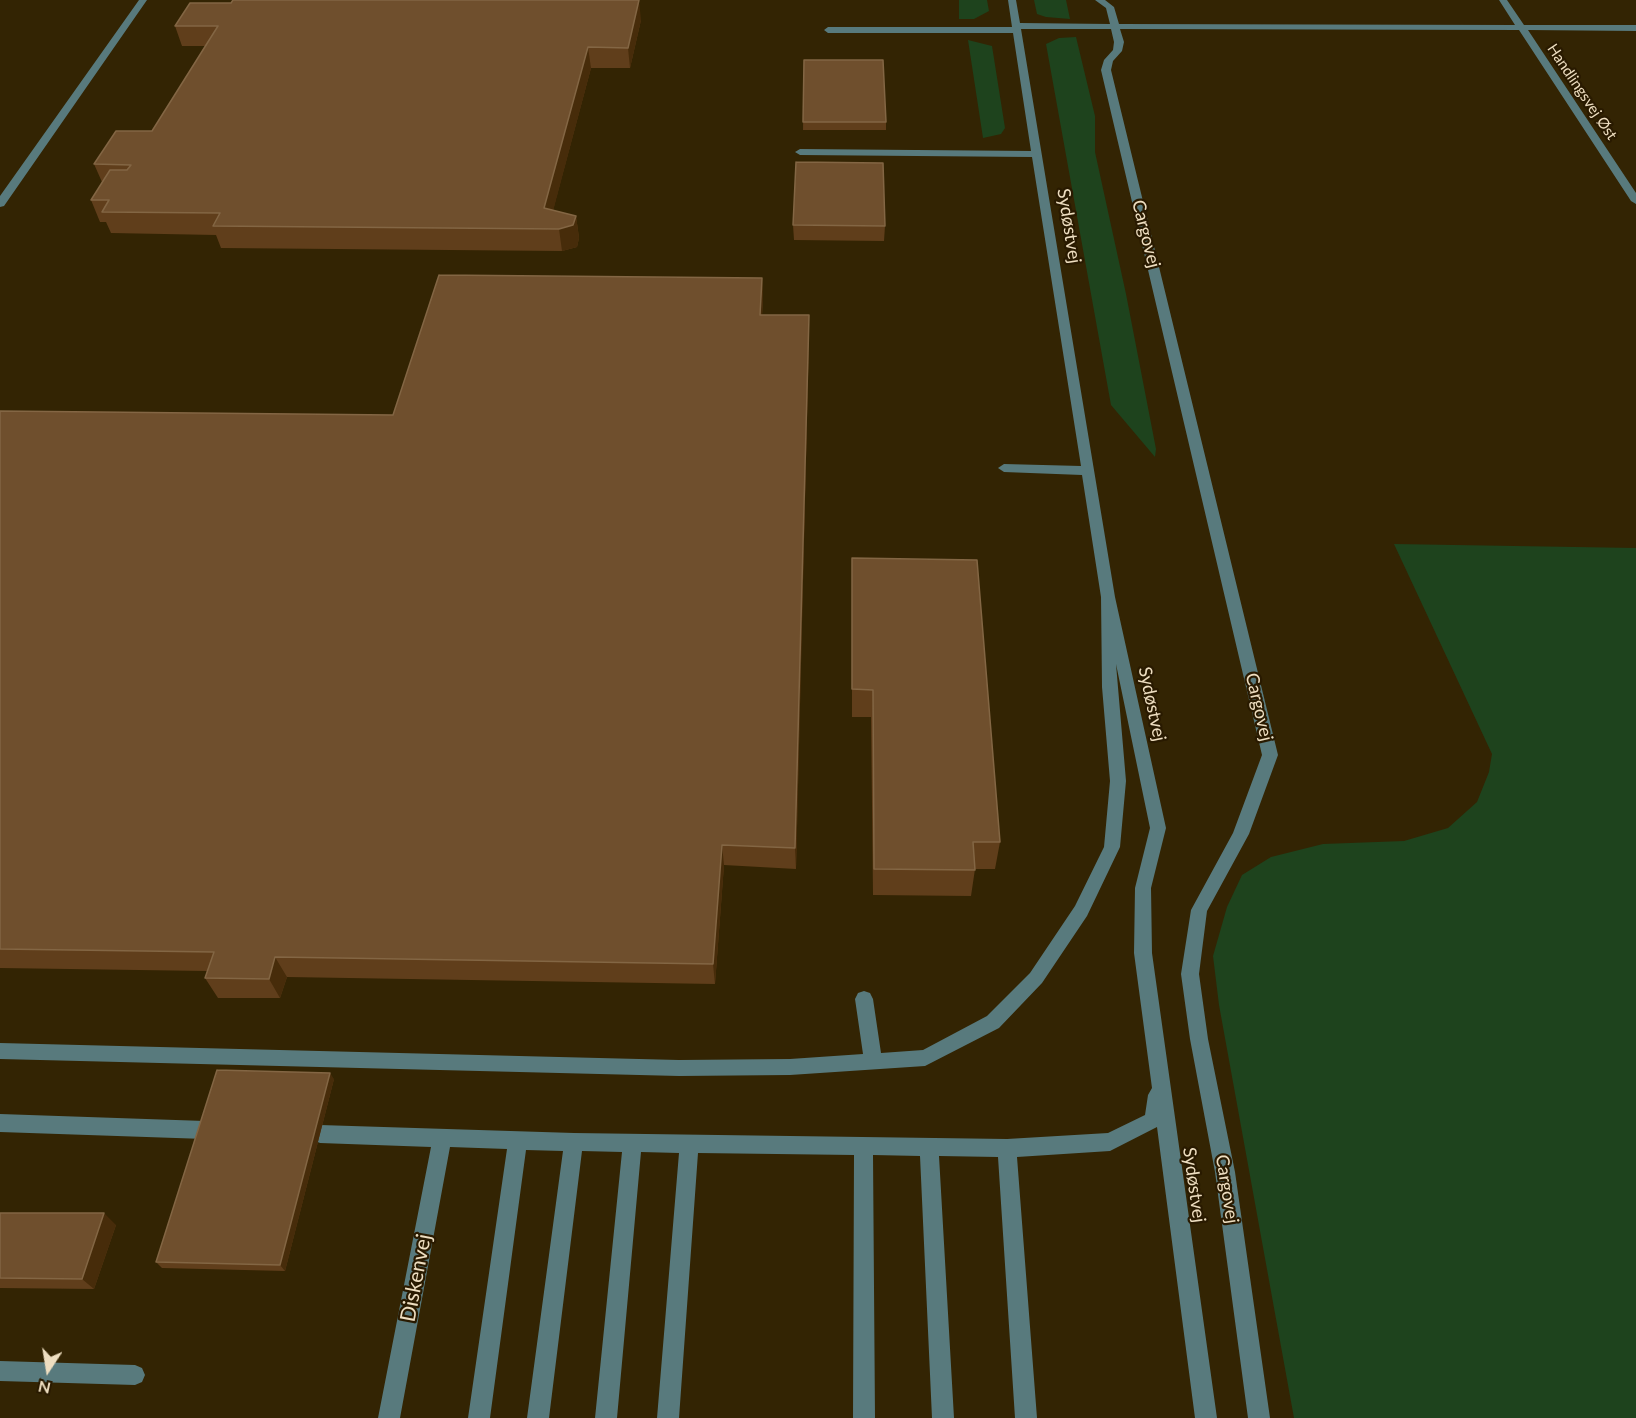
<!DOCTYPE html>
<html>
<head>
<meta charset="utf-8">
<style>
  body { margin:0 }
  #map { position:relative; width:1636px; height:1418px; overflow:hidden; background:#332403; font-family:Lato,sans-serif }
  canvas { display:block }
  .north { position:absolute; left:18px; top:1340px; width:60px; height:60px; -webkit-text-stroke:4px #291a00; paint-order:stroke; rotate:192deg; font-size:16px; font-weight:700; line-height:24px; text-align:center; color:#eedec0 }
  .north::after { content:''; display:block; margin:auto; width:21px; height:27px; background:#eedec0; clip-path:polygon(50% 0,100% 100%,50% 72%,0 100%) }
</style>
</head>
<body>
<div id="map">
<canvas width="1636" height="1418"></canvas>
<div class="north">N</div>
</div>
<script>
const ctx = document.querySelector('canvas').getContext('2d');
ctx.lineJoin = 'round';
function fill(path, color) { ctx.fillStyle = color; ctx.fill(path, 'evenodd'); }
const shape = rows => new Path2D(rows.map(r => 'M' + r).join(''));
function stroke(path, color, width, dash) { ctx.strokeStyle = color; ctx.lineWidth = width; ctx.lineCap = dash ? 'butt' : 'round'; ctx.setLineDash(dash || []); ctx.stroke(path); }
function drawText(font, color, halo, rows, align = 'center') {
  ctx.font = font + ' Lato,sans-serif'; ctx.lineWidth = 4.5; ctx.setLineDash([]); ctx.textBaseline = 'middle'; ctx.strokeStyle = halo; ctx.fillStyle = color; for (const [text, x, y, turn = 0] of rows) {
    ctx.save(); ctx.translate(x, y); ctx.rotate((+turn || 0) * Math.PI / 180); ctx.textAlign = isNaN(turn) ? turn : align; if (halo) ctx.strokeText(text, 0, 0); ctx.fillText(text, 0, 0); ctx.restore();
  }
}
fill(shape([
  [959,0,987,0,989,11,974,19,959,19],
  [1034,0,1066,0,1070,19,1046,17,1037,14],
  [1076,37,1095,116,1095,152,1126,294,1156,449,1155,457,1111,405,1046,44,1059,38],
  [968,40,992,46,1005,128,1001,134,983,138],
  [1394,544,1636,548,1636,1418,1294,1418,1219,1005,1213,956,1227,907,1242,875,1271,857,1323,844,1404,841,1448,828,1477,802,1489,772,1492,754]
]), '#1e431d');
fill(shape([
  [139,0,147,0,4,206,0,207,0,196,139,0],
  [1008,0,1016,0,1020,23,1110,24,1106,8,1095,0,1105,0,1114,7,1119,24,1515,25,1499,0,1507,0,1524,25,1636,25,1636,31,1528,30,1636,193,1636,204,1631,201,1519,30,1120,29,1124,42,1122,51,1113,61,1111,70,1278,755,1249,834,1207,911,1199,974,1208,1039,1235,1172,1270,1418,1248,1418,1215,1172,1190,1039,1181,974,1191,910,1233,833,1262,755,1101,70,1104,60,1113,50,1114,42,1111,29,1021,29,1115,597,1166,828,1151,888,1152,953,1217,1418,1195,1418,1157,1127,1110,1151,1017,1157,1037,1418,1015,1418,998,1157,939,1156,954,1418,932,1418,920,1156,873,1155,875,1418,853,1418,854,1155,698,1153,679,1418,657,1418,679,1153,641,1152,617,1418,595,1418,622,1152,582,1151,549,1418,527,1418,563,1151,526,1150,490,1418,468,1418,507,1149,450,1147,400,1418,378,1418,431,1147,320,1143,313,1140,311,1134,313,1128,320,1125,574,1133,1007,1139,1108,1133,1145,1115,1148,1095,1152,1088,1134,953,1135,888,1150,828,1116,664,1126,781,1120,847,1087,916,1042,983,999,1028,925,1066,790,1075,679,1076,0,1059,0,1043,679,1060,790,1059,863,1054,855,999,858,993,864,991,870,993,873,999,881,1053,923,1050,987,1016,1030,973,1075,906,1104,847,1110,781,1102,687,1101,597,1082,475,1004,472,998,468,1004,464,1081,466,1032,157,800,155,795,152,800,149,1031,151,1013,33,828,33,824,30,828,27,1012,27,1008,0],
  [0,1114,205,1121,212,1124,214,1130,212,1136,205,1139,0,1132,0,1114],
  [0,1361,135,1365,142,1368,145,1375,142,1382,135,1385,0,1381,0,1361]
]), '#587a7d');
fill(shape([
  [641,20,630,68,591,68,553,210,576,216,579,238,577,247,562,251,221,248,216,235,111,233,106,222,100,222,91,200,102,182,94,164,152,131,205,46,182,46,175,26],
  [804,60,886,122,886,130,803,130],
  [793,225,885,226,884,241,794,240],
  [762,278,763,300,762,315,809,337,796,869,724,865,715,984,287,977,280,998,218,998,205,978,207,971,0,968,0,411,393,415],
  [852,558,1000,842,995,869,975,869,971,896,873,895,871,717,852,717],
  [334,1079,285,1271,162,1268,156,1262],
  [0,1213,116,1225,94,1289,0,1288]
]), '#603e1b');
fill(shape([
  [639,0,641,20,630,68,628,48],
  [588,47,591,68,548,230,544,208],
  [576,216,579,238,577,247,562,251,559,229],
  [762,278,763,300,761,337,760,315],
  [809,315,809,337,796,869,795,848],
  [722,845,724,865,715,984,713,964],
  [275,957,287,977,280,998,269,979],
  [330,1073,334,1079,285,1271,280,1265],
  [104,1213,116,1225,94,1289,82,1279]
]), '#472c0a');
const building = shape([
  [233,0,639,0,628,48,588,47,544,208,576,216,573,225,559,229,213,226,220,213,102,212,109,200,91,200,110,170,127,170,131,165,94,164,116,131,152,131,218,26,175,26,190,3,231,3,233,0],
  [804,60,883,60,886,122,803,122,804,60],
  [796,162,883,163,885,226,793,225,796,162],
  [439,275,762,278,760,315,809,315,795,848,722,845,713,964,275,957,269,979,205,978,214,952,0,949,0,411,393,415,439,275],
  [852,558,977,560,1000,842,973,842,975,870,874,869,873,690,852,689,852,558],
  [217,1070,330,1073,280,1265,156,1262,217,1070],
  [0,1213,104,1213,82,1279,0,1278,0,1213]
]);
fill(building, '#6f4f2d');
stroke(building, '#836644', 1.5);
drawText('15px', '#eedec0', '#291a00', [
  ["Handlingsvej Øst",1582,92,56]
]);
drawText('18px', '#eedec0', '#291a00', [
  ["Sydøstvej",1069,226,81],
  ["Cargovej",1146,234,76],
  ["Sydøstvej",1152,704,78],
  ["Cargovej",1259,707,77],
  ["Sydøstvej",1194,1185,82],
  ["Cargovej",1227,1189,81]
]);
drawText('21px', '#eedec0', '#291a00', [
  ["Diskenvej",416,1278,-79]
]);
</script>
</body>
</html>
